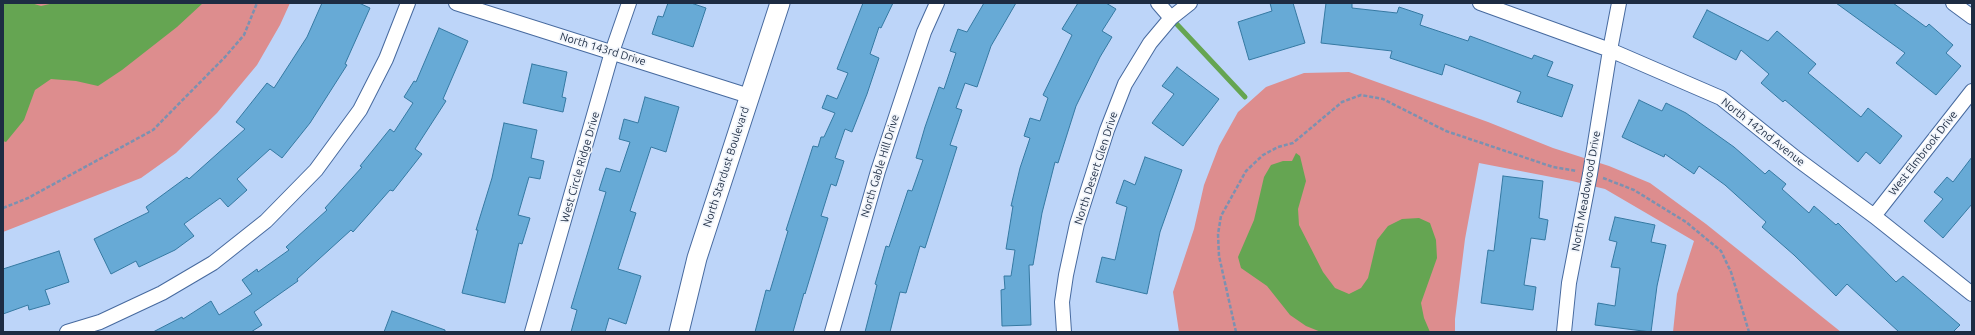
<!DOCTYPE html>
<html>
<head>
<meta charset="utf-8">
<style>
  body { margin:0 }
  #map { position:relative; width:1975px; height:335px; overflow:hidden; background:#bdd5f9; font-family:Ubuntu,sans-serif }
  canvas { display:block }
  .frame { position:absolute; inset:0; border:4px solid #1d2c43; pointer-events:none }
</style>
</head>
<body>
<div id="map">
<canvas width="1975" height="335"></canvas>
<div class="frame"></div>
</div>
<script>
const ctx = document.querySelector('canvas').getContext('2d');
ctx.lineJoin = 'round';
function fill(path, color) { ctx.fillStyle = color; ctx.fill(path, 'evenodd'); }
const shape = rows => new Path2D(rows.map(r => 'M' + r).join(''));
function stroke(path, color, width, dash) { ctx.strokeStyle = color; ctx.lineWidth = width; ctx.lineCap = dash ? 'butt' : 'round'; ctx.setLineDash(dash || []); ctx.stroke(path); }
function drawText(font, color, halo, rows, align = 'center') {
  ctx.font = font + ' Ubuntu,sans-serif'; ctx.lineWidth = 3.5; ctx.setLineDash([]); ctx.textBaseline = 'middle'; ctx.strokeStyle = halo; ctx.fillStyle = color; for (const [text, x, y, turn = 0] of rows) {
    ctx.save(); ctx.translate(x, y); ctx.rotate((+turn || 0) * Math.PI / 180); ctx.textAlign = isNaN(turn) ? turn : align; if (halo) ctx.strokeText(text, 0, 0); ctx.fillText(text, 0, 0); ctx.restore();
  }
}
fill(shape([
  [3,3,290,3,280,25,257,65,217,113,176,153,141,178,3,232],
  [1349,72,1488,122,1553,148,1609,166,1650,183,1706,224,1841,332,1673,332,1677,294,1694,241,1605,189,1572,181,1479,163,1465,239,1455,319,1455,332,1179,332,1173,292,1194,229,1204,185,1219,146,1238,112,1266,87,1304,73]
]), '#dd8d8e');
fill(shape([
  [3,3,31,3,41,6,54,3,203,3,177,27,122,70,98,86,76,81,51,79,35,90,24,120,6,142,3,141],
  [1296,153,1300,156,1306,181,1298,209,1299,225,1323,272,1335,288,1349,294,1361,288,1368,278,1377,240,1388,226,1402,219,1419,218,1430,223,1436,240,1437,258,1421,303,1424,318,1430,332,1321,332,1306,326,1290,315,1267,286,1241,268,1238,257,1254,220,1264,177,1271,165,1283,161,1292,161]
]), '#65a552');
stroke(shape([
  [1172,19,1245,97]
]), '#65a552', 5);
const building = shape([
  [322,3,359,3,370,8,345,64,347,65,310,123,282,158,270,149,237,179,247,190,228,207,220,198,184,224,194,236,175,250,139,267,136,261,111,274,94,239,149,212,146,207,187,177,189,179,245,129,236,122,267,83,274,88,307,37,322,3],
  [668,3,691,3,706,8,693,47,652,34,658,16,663,17,668,3],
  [863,3,893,3,881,28,879,27,870,54,879,58,867,94,852,132,845,129,835,158,844,161,836,186,831,184,821,216,828,218,805,294,804,293,793,332,755,332,766,290,770,291,788,231,786,230,813,146,818,147,821,137,824,137,835,113,822,108,827,95,837,99,848,73,837,69,863,3],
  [984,3,1016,3,991,46,977,87,965,83,956,108,962,110,950,145,957,147,925,248,920,246,906,293,900,292,890,332,865,332,877,285,875,284,886,246,889,247,908,190,912,191,923,160,916,158,925,127,939,87,944,89,956,53,950,51,958,29,967,32,984,3],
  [1078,3,1106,3,1116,9,1102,31,1112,37,1100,57,1076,106,1058,163,1055,162,1042,213,1033,265,1029,265,1031,325,1002,326,1001,290,1005,289,1004,276,1011,276,1015,250,1006,249,1013,206,1011,206,1020,168,1030,138,1024,136,1030,118,1040,121,1048,98,1043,95,1072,35,1062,29,1078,3],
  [1270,3,1293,3,1305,43,1249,60,1238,22,1272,11,1270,3],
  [1326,3,1352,3,1352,8,1397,13,1399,7,1423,15,1420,25,1468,41,1470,36,1532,59,1534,55,1553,62,1547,76,1573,85,1562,117,1517,102,1521,92,1445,64,1442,75,1390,58,1392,51,1321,43,1326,3],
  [1836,3,1893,3,1926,27,1929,24,1953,45,1946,53,1961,66,1936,95,1896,63,1905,53,1836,3],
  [1707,10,1768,41,1777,31,1816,64,1808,73,1861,117,1868,108,1902,136,1880,164,1866,152,1858,162,1785,100,1783,102,1761,83,1769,74,1741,50,1736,60,1693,37,1707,10],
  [439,28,468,41,443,99,446,101,415,149,422,154,393,191,390,190,353,232,351,230,297,279,298,281,254,312,262,325,251,332,153,332,182,317,183,319,211,301,219,315,252,294,242,280,257,269,258,272,289,250,286,247,327,210,325,208,362,167,360,166,390,129,394,132,413,103,404,97,414,81,416,82,439,28],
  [532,64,567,72,562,97,566,98,563,112,523,103,532,64],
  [1177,67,1219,99,1183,146,1152,123,1174,94,1162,86,1177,67],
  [645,97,679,107,666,152,651,147,630,211,636,213,618,269,641,276,626,324,609,318,605,332,571,332,577,310,571,308,606,192,599,190,606,168,620,172,630,142,619,139,624,119,638,123,645,97],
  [1639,100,1662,111,1666,103,1686,113,1734,147,1765,174,1769,170,1786,184,1782,189,1809,213,1814,206,1836,225,1838,223,1896,282,1903,276,1960,325,1953,332,1899,332,1847,284,1836,296,1794,255,1762,227,1766,222,1725,185,1699,166,1694,174,1665,154,1664,157,1622,137,1639,100],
  [504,123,537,130,531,158,544,161,540,179,529,177,518,215,530,218,522,244,519,243,505,303,462,293,478,230,476,230,492,178,504,123],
  [1145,157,1182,170,1160,232,1147,294,1096,282,1102,257,1115,260,1127,207,1116,203,1124,180,1135,185,1145,157],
  [1972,157,1972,204,1943,238,1924,221,1943,199,1934,192,1947,177,1953,182,1972,157],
  [1503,176,1543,181,1539,218,1548,220,1545,240,1531,238,1524,285,1536,287,1533,310,1481,303,1488,250,1494,251,1503,176],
  [1615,217,1655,225,1651,242,1666,245,1657,286,1651,332,1595,325,1598,303,1615,306,1620,268,1611,267,1617,242,1609,240,1615,217],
  [59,251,69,282,45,290,50,304,29,310,28,305,3,314,3,269,59,251],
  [392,311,445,330,445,332,384,332,392,311]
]);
fill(building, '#67aad6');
stroke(building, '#3579a2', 1);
const street = shape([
  [456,3,749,96],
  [1158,3,1171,18],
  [1480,3,1610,50,1721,98,1797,159,1874,216,1972,294],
  [1953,3,1972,17],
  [1874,216,1972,91],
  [67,332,100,322,162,293,213,263,266,221,316,170,360,110,386,59,408,3],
  [532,332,612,52,629,3],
  [832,332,878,171,924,32,937,3],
  [1064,332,1062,302,1066,275,1077,224,1107,130,1125,84,1150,43,1171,18,1190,3],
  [1564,332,1569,283,1590,174,1610,50,1619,3]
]);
const secondary = shape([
  [679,332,697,258,780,3]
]);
stroke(street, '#476a9f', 16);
stroke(secondary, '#476a9f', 21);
stroke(shape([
  [1603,178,1634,190,1686,222,1721,251,1731,272,1749,332],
  [3,208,28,198,153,130,225,57,244,35,257,3],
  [1236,332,1219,256,1218,234,1221,216,1246,171,1263,155,1278,147,1293,143,1342,102,1361,95,1383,99,1446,131,1553,167,1577,171]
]), '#7c91b0', 2.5, [4, 2]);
stroke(street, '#fff', 14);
stroke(secondary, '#fff', 19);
drawText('11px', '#1d2c43', '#f1f5fb', [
  ["North 143rd Drive",603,49,17],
  ["North 142nd Avenue",1763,132,38],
  ["West Elmbrook Drive",1923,153,-52],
  ["North Gable Hill Drive",880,166,-73],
  ["West Circle Ridge Drive",580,167,-74],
  ["North Stardust Boulevard",726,167,-72],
  ["North Desert Glen Drive",1096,168,-72],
  ["North Meadowood Drive",1586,191,-80]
]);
</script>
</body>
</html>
